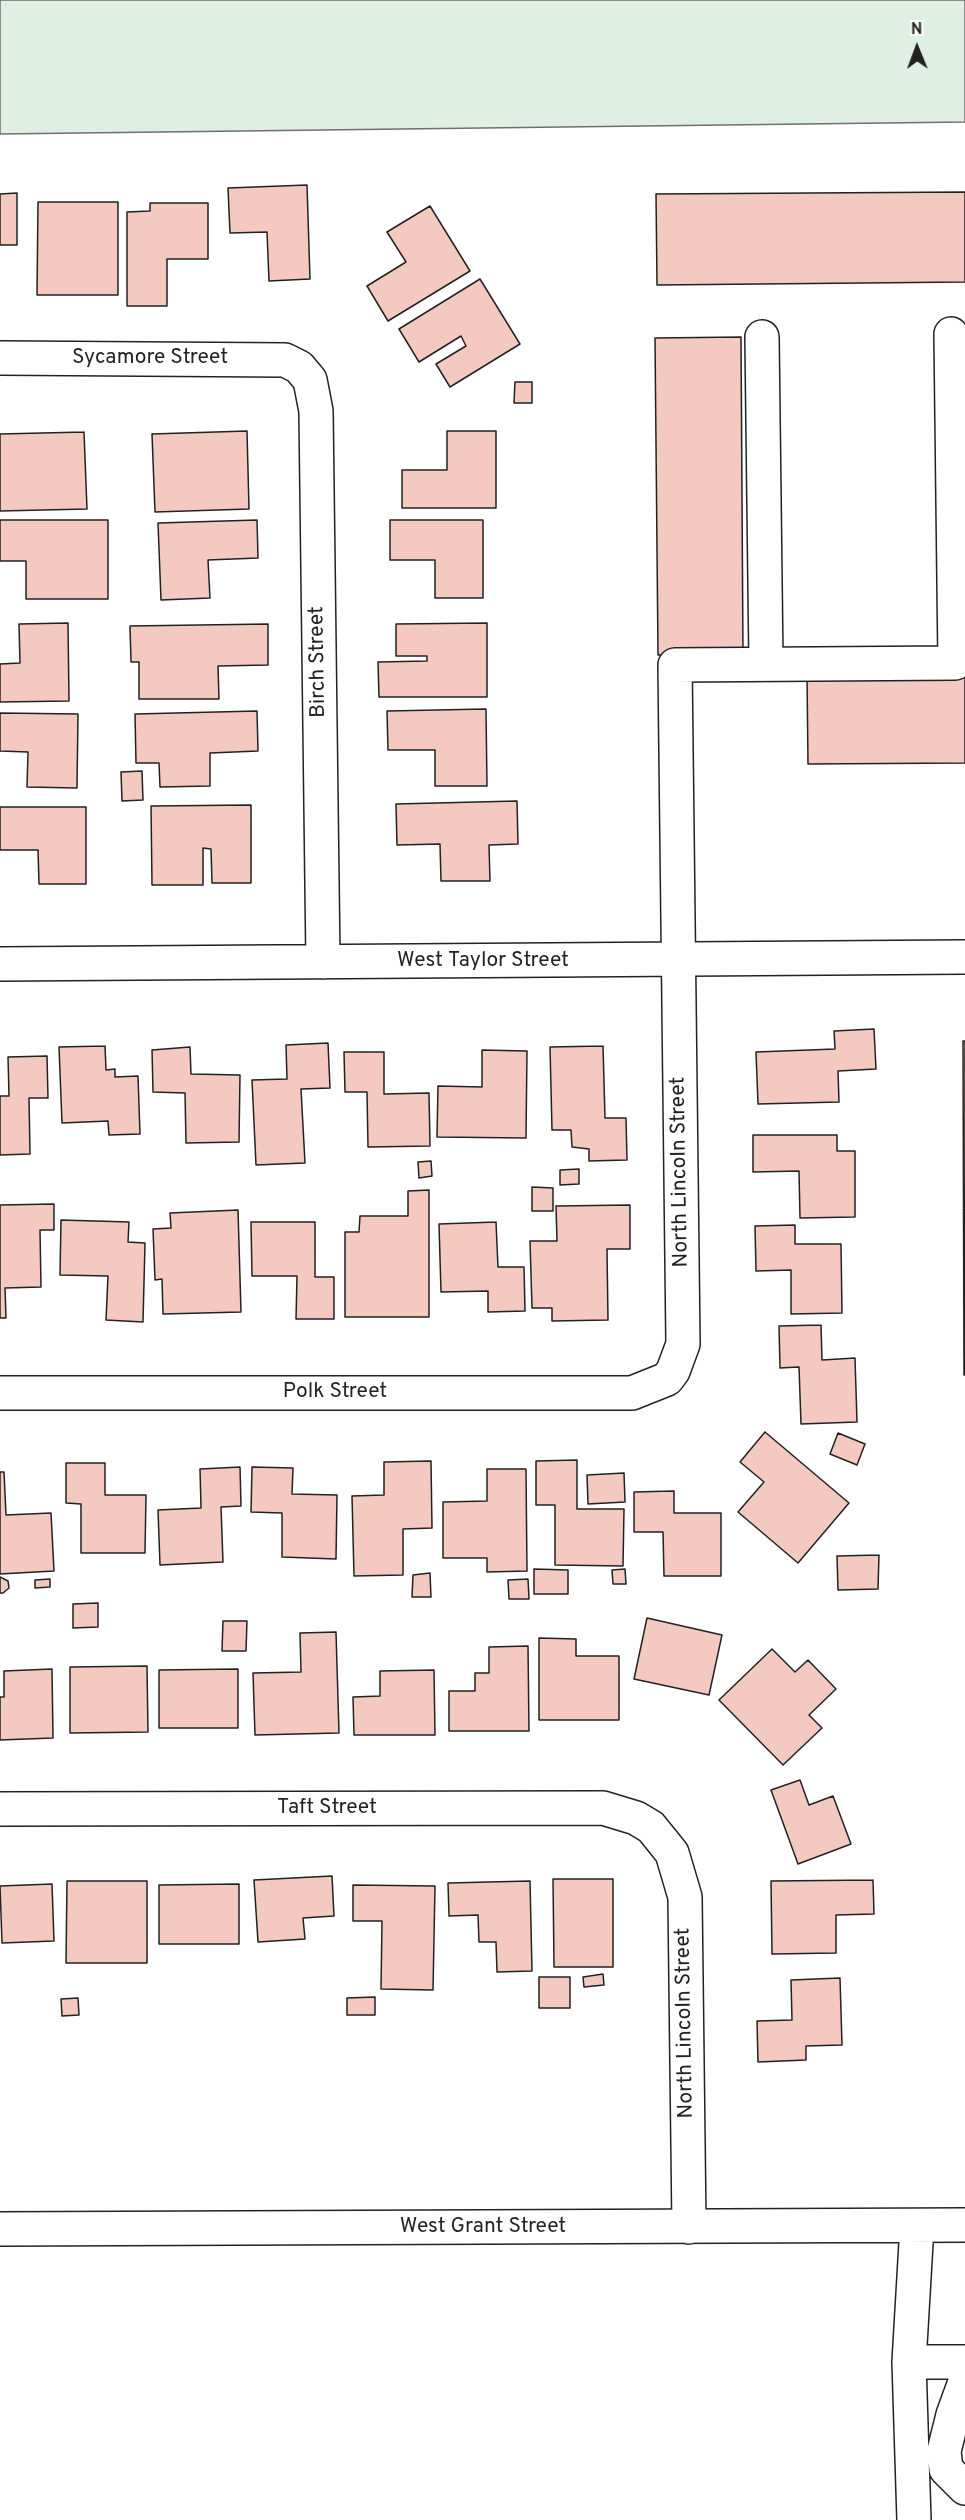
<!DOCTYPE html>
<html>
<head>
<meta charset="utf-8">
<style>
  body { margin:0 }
  #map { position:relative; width:965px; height:2520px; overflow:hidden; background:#fff; font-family:Overpass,sans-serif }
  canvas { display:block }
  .north { position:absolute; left:887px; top:18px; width:60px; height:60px; -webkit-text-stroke:4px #fff; paint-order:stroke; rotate:359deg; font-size:16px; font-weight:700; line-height:24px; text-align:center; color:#222 }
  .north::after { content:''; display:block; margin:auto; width:21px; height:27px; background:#222; clip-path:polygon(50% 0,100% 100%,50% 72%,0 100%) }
</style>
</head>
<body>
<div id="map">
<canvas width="965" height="2520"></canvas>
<div class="north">N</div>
</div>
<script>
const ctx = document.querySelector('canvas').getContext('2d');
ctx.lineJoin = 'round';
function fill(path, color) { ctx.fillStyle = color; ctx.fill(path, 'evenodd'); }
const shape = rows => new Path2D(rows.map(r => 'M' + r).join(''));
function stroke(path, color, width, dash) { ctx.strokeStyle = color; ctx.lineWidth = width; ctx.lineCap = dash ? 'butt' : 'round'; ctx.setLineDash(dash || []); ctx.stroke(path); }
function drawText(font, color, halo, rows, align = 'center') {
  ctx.font = font + ' Overpass,sans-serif'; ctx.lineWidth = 4.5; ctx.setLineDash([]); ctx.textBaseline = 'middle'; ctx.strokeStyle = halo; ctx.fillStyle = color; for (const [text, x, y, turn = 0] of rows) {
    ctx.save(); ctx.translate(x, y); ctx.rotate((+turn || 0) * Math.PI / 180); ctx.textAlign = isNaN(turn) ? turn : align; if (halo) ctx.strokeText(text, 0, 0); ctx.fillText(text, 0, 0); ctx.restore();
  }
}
const green = shape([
  [0,0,965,0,965,122,0,134,0,0]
]);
fill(green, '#e0efe3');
stroke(green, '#6f6f6f', 1.5);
const building = shape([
  [307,185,310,279,269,281,267,232,230,233,228,188,307,185],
  [965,192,965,282,657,285,656,194,965,192],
  [17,193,17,245,0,245,0,194,17,193],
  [38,202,118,202,118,295,37,295,38,202],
  [150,203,208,203,208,259,167,259,167,306,127,306,127,212,150,211,150,203],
  [430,206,470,271,388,321,367,286,406,262,387,232,430,206],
  [480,279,520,344,450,387,436,364,466,346,461,336,419,362,399,329,480,279],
  [741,337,743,654,658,655,655,338,741,337],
  [515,382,532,382,532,403,514,403,515,382],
  [247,431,249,509,155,512,152,434,247,431],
  [447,431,496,431,496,508,402,508,402,470,447,470,447,431],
  [84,432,87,509,0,511,0,434,84,432],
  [0,520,108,520,108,599,26,599,26,561,0,561,0,520],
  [257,520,258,558,208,560,210,598,161,600,158,523,257,520],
  [390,520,483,520,483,598,435,598,435,560,390,560,390,520],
  [68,623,69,701,0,702,0,664,20,663,19,624,68,623],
  [487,623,487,697,379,697,378,662,427,661,427,656,396,656,396,624,487,623],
  [268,624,268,665,218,666,219,699,139,699,139,662,131,662,130,626,268,624],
  [965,674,965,763,808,764,807,676,965,674],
  [486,709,487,786,435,786,435,750,388,750,387,711,486,709],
  [257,711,258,751,210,753,210,786,160,787,159,763,136,763,135,714,257,711],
  [0,713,78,714,77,788,27,787,28,752,0,751,0,713],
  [142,771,143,800,122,801,121,772,142,771],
  [517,801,518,844,489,845,490,881,441,881,440,844,397,845,396,804,517,801],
  [251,805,251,883,212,883,211,849,203,848,203,885,152,885,151,806,251,805],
  [0,807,86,807,86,884,39,884,38,850,0,850,0,807],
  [874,1029,876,1069,838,1071,839,1102,758,1104,756,1052,835,1049,834,1031,874,1029],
  [963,1041,965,1041,965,1375,964,1375,963,1041],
  [328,1043,330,1088,301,1089,305,1163,256,1165,252,1080,287,1079,286,1045,328,1043],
  [105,1046,106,1070,115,1069,115,1077,138,1076,140,1134,109,1135,108,1121,62,1123,59,1047,105,1046],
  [603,1046,605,1118,626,1118,627,1160,589,1161,589,1149,572,1147,571,1130,552,1130,550,1047,603,1046],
  [190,1047,191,1074,240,1075,239,1142,186,1143,185,1093,153,1092,152,1050,190,1047],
  [482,1050,527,1051,526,1138,437,1137,438,1086,482,1087,482,1050],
  [344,1052,384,1052,384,1094,429,1093,430,1146,368,1147,367,1092,345,1092,344,1052],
  [47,1056,48,1098,29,1098,30,1154,0,1155,0,1096,9,1096,8,1057,47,1056],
  [753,1135,837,1135,837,1151,855,1151,855,1217,800,1218,799,1171,753,1172,753,1135],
  [431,1161,432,1176,419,1178,418,1162,431,1161],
  [579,1169,579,1184,560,1185,560,1170,579,1169],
  [532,1187,553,1188,553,1211,532,1211,532,1187],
  [429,1190,429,1317,345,1317,345,1232,359,1232,360,1216,408,1216,408,1191,429,1190],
  [54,1204,54,1230,40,1230,41,1287,5,1288,6,1318,0,1318,0,1205,54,1204],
  [630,1205,630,1249,607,1249,608,1320,552,1321,552,1308,532,1308,530,1241,557,1241,556,1206,630,1205],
  [238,1210,241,1312,163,1314,162,1279,155,1280,153,1229,171,1228,170,1213,238,1210],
  [61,1220,129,1222,128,1242,145,1243,143,1322,106,1320,108,1276,60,1275,61,1220],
  [251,1222,315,1222,315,1277,334,1277,334,1319,296,1319,297,1276,252,1276,251,1222],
  [496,1222,498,1267,524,1267,525,1311,488,1312,488,1291,441,1292,439,1224,496,1222],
  [795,1225,795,1244,841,1244,842,1313,791,1314,791,1270,756,1271,755,1226,795,1225],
  [821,1325,822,1360,855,1358,857,1422,801,1424,799,1367,780,1368,779,1326,821,1325],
  [765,1432,849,1503,798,1563,738,1512,764,1482,740,1462,765,1432],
  [838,1433,865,1444,857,1465,830,1454,838,1433],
  [577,1460,577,1509,624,1509,623,1566,555,1565,555,1505,536,1505,536,1461,577,1460],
  [431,1461,432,1528,403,1529,403,1575,354,1576,352,1496,384,1495,384,1462,431,1461],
  [66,1463,105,1463,105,1495,146,1495,145,1553,81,1553,81,1504,66,1503,66,1463],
  [240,1467,241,1506,221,1507,223,1562,160,1565,158,1510,201,1508,200,1469,240,1467],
  [252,1467,293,1468,292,1494,337,1495,336,1559,282,1557,282,1513,251,1512,252,1467],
  [487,1469,526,1469,527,1571,487,1572,487,1558,443,1558,443,1502,487,1501,487,1469],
  [0,1472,4,1472,6,1515,51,1513,54,1571,0,1574,0,1472],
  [624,1473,625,1502,588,1504,587,1475,624,1473],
  [674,1491,674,1513,721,1513,721,1576,664,1576,663,1532,634,1532,634,1492,674,1491],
  [879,1555,878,1589,838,1590,837,1556,879,1555],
  [534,1569,568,1570,568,1594,534,1594,534,1569],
  [625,1569,626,1584,613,1584,612,1570,625,1569],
  [430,1573,431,1597,412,1597,413,1575,430,1573],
  [0,1577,8,1581,9,1588,3,1593,0,1593,0,1577],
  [50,1579,50,1587,35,1588,35,1580,50,1579],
  [528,1579,529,1599,509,1599,508,1580,528,1579],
  [98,1603,98,1627,73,1628,73,1604,98,1603],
  [647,1618,722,1635,709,1695,634,1679,647,1618],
  [223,1621,247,1621,246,1651,222,1651,223,1621],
  [336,1632,339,1733,255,1735,253,1673,301,1672,300,1633,336,1632],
  [539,1638,576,1639,576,1656,619,1656,619,1720,539,1720,539,1638],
  [528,1646,529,1731,449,1731,449,1691,475,1691,475,1673,489,1673,489,1647,528,1646],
  [772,1649,795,1672,808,1660,836,1689,809,1715,822,1728,783,1765,719,1700,772,1649],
  [147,1666,148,1732,70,1733,70,1667,147,1666],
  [52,1669,53,1738,0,1740,0,1697,4,1697,4,1671,52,1669],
  [238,1669,238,1728,159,1728,159,1670,238,1669],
  [434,1670,435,1735,354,1735,353,1697,380,1696,380,1671,434,1670],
  [800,1780,809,1805,833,1796,851,1844,798,1864,771,1790,800,1780],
  [332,1876,334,1916,303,1918,305,1939,258,1942,254,1880,332,1876],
  [553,1879,613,1879,613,1967,554,1967,553,1879],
  [873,1880,874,1914,836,1915,836,1953,772,1954,771,1881,873,1880],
  [67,1881,147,1881,147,1963,66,1963,67,1881],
  [530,1881,532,1971,497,1972,496,1942,479,1942,478,1915,449,1916,448,1883,530,1881],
  [52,1884,54,1941,2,1943,0,1886,52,1884],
  [239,1884,239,1944,159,1944,159,1885,239,1884],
  [353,1885,435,1886,433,1990,381,1989,382,1921,353,1921,353,1885],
  [603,1974,604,1985,584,1987,583,1977,603,1974],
  [539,1977,570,1977,570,2008,539,2008,539,1977],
  [840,1978,842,2045,806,2046,806,2060,758,2062,757,2021,792,2020,791,1980,840,1978],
  [375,1997,375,2015,347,2015,347,1998,375,1997],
  [78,1998,79,2015,62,2016,61,1999,78,1998]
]);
fill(building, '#f3c9c0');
stroke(building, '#222', 1.5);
const minor = shape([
  [762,337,766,664],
  [0,358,285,360,299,367,310,380,316,411,323,962],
  [0,964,965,957],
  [0,1393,632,1393,667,1379,673,1371,683,1344,675,665,955,663,951,334],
  [0,1809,603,1808,636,1818,651,1827,672,1853,685,1897,689,2227],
  [0,2229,965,2225],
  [909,2362,965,2362],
  [965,2382,953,2415,944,2451,946,2469,965,2488],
  [914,2520,909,2362,917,2226]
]);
stroke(minor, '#222', 36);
stroke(minor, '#fff', 33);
drawText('21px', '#222', '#fff', [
  ["Sycamore Street",150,359],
  ["Birch Street",319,662,-91],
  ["West Taylor Street",483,962],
  ["North Lincoln Street",681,1172,-91],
  ["Polk Street",335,1393],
  ["Taft Street",327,1809],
  ["North Lincoln Street",686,2023,-91],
  ["West Grant Street",483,2228]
]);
</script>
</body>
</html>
